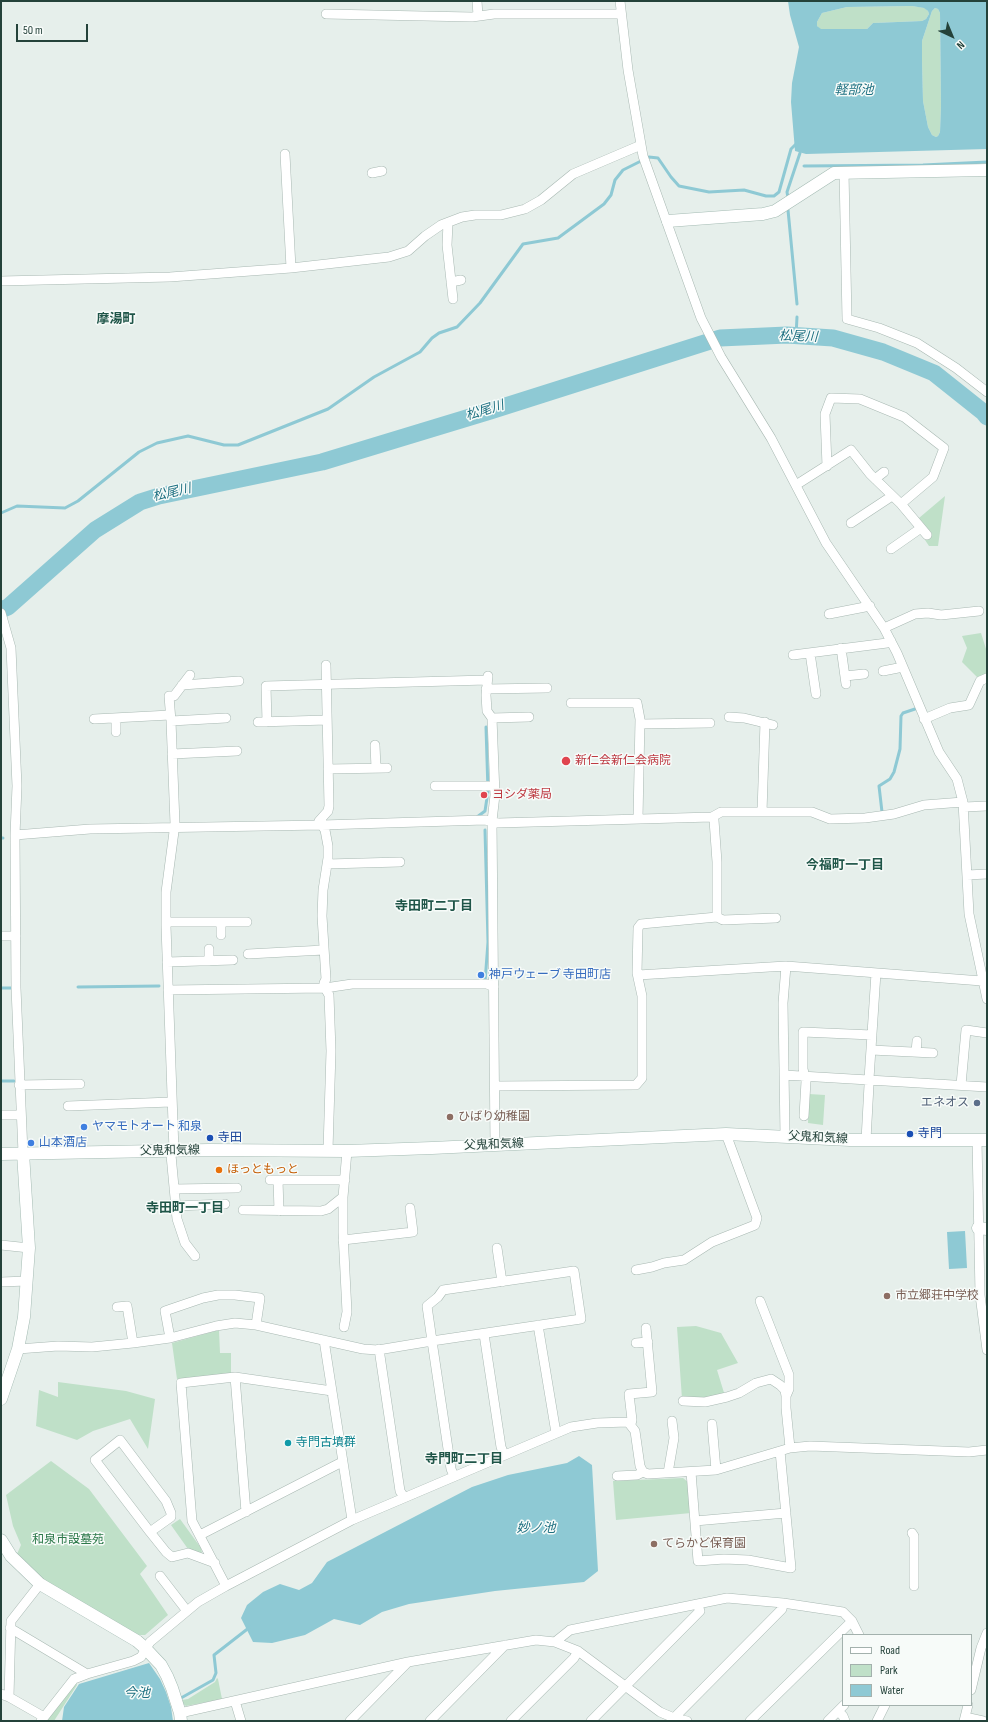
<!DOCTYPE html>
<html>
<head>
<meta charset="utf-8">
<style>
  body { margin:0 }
  #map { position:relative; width:988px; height:1722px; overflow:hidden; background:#e6efeb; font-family:"Sofia Sans Condensed",sans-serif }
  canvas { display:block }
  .frame { position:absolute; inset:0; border:2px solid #24423a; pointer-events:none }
  .legend { position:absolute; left:842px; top:1634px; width:130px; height:72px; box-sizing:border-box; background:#f7fbf9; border:1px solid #a3b1ad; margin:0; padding:5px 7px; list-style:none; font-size:12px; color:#24423a }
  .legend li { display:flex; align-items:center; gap:8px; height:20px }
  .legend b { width:20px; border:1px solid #a3b1ad }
  .north { position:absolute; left:932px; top:16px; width:40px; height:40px; -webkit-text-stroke:3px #f7fbf9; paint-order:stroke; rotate:136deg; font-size:11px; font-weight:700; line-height:16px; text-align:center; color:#24423a }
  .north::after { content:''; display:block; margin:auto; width:14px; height:18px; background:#24423a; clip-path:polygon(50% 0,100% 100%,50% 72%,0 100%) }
  .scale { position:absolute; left:16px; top:24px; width:72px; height:18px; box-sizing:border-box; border:2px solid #24423a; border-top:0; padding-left:5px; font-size:12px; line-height:14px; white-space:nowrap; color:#24423a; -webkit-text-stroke:3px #f7fbf9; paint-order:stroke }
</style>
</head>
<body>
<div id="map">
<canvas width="988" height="1722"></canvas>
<div class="frame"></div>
<ul class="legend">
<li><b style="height:5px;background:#fff"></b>Road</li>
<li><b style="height:11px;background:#bfe0c8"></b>Park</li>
<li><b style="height:11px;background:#8ec9d4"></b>Water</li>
</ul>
<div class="north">N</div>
<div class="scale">50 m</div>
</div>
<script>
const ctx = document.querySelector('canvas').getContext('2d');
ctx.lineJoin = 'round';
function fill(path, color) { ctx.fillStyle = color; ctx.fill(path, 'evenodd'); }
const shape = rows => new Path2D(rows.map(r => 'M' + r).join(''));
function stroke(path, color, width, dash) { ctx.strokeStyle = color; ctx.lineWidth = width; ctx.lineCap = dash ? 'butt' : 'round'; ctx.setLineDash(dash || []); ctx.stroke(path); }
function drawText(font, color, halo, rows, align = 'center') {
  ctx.font = font + ' "Sofia Sans Condensed","Noto Sans JP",sans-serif'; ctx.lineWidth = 3; ctx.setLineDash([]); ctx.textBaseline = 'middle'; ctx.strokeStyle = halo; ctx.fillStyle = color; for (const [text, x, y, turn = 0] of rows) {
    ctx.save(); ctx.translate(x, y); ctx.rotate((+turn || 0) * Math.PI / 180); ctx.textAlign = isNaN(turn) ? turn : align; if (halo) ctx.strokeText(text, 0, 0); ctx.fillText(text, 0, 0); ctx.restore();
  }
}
fill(shape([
  [912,6,925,8,928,11,929,14,926,19,922,21,873,23,867,29,820,29,817,26,817,22,822,13,847,7],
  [935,8,938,9,940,13,941,106,940,132,938,136,936,137,932,135,928,127,923,101,922,60,922,41,932,11],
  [945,496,938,546,929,546,925,540,932,534,919,518],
  [981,633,987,652,987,675,979,679,962,662,967,648,962,636],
  [809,1094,825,1095,823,1125,808,1123],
  [696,1326,721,1333,738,1363,717,1370,725,1396,710,1400,682,1399,677,1327],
  [219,1330,220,1353,231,1353,231,1373,177,1379,172,1343],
  [58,1382,126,1391,155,1399,148,1449,130,1419,93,1431,77,1440,36,1426,39,1390,58,1397],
  [51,1461,89,1489,147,1566,140,1574,168,1615,145,1635,138,1635,40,1579,17,1554,21,1545,13,1526,6,1495],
  [683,1478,689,1483,691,1513,616,1520,613,1481],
  [180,1519,201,1548,202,1553,188,1549,171,1525],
  [217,1678,218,1679,222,1699,186,1706,182,1703,182,1700,188,1699,215,1682],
  [76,1683,77,1685,54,1721,46,1721]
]), '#bfe0c8');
fill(shape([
  [788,1,987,1,987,149,806,154,795,151,791,102,792,83,799,47,790,15],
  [912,6,924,8,928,11,929,14,926,19,922,21,873,23,867,29,821,29,817,26,817,22,822,13,847,7],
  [935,8,938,9,940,13,941,106,940,132,938,136,936,137,932,135,928,127,923,101,922,60,922,41,932,11],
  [965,1231,967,1268,949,1269,947,1232],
  [579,1456,592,1465,598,1571,584,1582,495,1591,409,1604,382,1612,360,1625,334,1619,305,1635,272,1643,253,1642,241,1618,247,1605,263,1592,280,1584,299,1590,312,1583,327,1562,472,1487,508,1475,567,1463],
  [149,1663,160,1679,166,1692,171,1707,173,1721,62,1721,64,1707,79,1684]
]), '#8ec9d4');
stroke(shape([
  [804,166,923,165,987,162],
  [788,198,787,192,800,153],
  [788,210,797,304],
  [796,336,797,317],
  [1,513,17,506,65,508,78,501,139,452,157,443,188,436,224,445,238,445,328,409,374,377,420,352,432,338,439,333,457,327,480,303,523,244,558,238,604,204,611,195,615,180,623,170,649,157,658,158,671,177,679,186,709,192,744,190,766,196,774,196,779,192,791,149,797,143],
  [882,812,879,786,890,779,894,772,900,749,901,716,903,713,915,709],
  [477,817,485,811,488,791,486,727],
  [485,830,488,942,485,982],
  [1,838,3,838],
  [78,987,159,986],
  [1,988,12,988],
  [1,1081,14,1081],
  [181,1698,213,1680,216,1673,214,1655,250,1627]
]), '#8ec9d4', 3);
stroke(shape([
  [1,610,8,607,95,530,140,502,159,496,322,462,490,411,720,338,787,335,833,338,883,352,934,373,983,412,987,417]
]), '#8ec9d4', 17);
const street = shape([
  [477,1,478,16],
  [620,1,628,70,643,156,701,318,721,357,771,438,826,543,884,628,897,653,939,752,957,779,963,802,969,914,987,999],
  [326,14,472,17,494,14,620,14],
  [285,154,291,268],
  [844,172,847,319,879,328,917,343,956,368,987,392],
  [372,173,382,171],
  [448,223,447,245,453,299],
  [1,281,170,277,291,268,389,257,408,251,425,236,441,225,462,217,475,215,501,215,525,209,541,200,573,174,641,145],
  [451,282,461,280],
  [827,466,825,414,831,398,860,399,904,417,944,448,933,477,901,504],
  [875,479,884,472],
  [796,485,851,450,870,474,901,504,927,535],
  [851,523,892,496],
  [891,549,921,528],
  [1,613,11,648,17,786,15,835,16,988,23,1153],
  [829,614,870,606],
  [884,628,915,614,928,613,941,615,979,611],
  [841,648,846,684],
  [810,653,816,694],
  [793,655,887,643,891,641],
  [326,665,329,806,328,811,319,821,325,830,328,846,328,858,323,890,322,916,326,979,324,983,325,988,329,995,331,1051,328,1150],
  [883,671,903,667],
  [190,675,174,696,169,696,171,721,175,824,166,892,166,926,174,1151,171,1155,177,1219,185,1243,195,1256],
  [488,676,486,695,487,711,492,718,495,795,492,821,495,1145],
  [845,676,864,674],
  [182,685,239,681],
  [486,689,547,688],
  [571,703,637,703,640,719,638,819],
  [729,717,744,718,773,725],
  [492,718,529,717],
  [94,719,170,715],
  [116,719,116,732],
  [924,719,950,708,969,705,980,681,987,678],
  [171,721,226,718],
  [258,722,327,720],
  [267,722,266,686,487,680],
  [640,724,710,723],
  [375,745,376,768],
  [172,754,237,751],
  [328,769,387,768],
  [435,786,494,786],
  [964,807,987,806],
  [762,812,765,722],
  [15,835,90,829,322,825,485,820,498,823,712,817,721,812,812,812,830,819,865,818,894,814,924,805,963,802],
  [327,864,400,862],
  [967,875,987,874],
  [717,917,723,920,776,918],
  [166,922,247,922],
  [221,935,221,922],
  [1,936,16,936],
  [248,954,324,950],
  [209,961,209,949],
  [167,962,233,960],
  [638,975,786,966,982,981],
  [168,990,325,988,352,984,487,984,494,987],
  [871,1050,933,1053],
  [916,1052,917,1041],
  [784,1075,987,1087],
  [869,1079,876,973],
  [19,1085,80,1084],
  [961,1085,966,1030,987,1033],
  [495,1086,636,1085,642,1078,642,996,637,973,638,928,641,924,717,917,717,862,714,820,712,817],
  [68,1106,171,1102],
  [1,1115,21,1115],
  [804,1116,806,1081,803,1069,803,1032,872,1035],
  [785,1136,783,1003,786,966],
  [866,1140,869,1085],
  [977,1140,980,1295,987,1350],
  [270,1180,345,1180],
  [278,1180,279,1211],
  [174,1189,237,1188],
  [176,1206,225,1204],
  [243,1210,321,1211,328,1209,343,1197],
  [343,1240,413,1232,410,1208],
  [1,1245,29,1248],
  [497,1248,502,1282],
  [636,1270,652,1267,664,1263,684,1260,712,1242,755,1225,757,1218,726,1134],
  [1,1282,27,1281],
  [760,1301,789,1375,789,1389,786,1396,786,1408,790,1448],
  [117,1307,127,1306,133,1343],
  [538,1325,556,1433],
  [344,1327,347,1312,343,1233,343,1197,347,1151],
  [484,1334,501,1447,504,1454],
  [170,1338,165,1311,203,1298,218,1295,235,1295,260,1298,256,1325],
  [324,1340,352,1520],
  [636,1343,648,1342],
  [18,1349,58,1346,92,1347,133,1343,170,1338,216,1326,235,1323,256,1325,363,1349,378,1350,432,1341,581,1319,574,1271,443,1290,438,1297,427,1306,432,1341,451,1469,454,1476],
  [379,1349,400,1491,404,1497],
  [235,1377,246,1512],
  [683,1401,705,1402,727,1397,739,1393,756,1383,771,1379,780,1385,785,1390,786,1396],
  [631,1424,632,1420,629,1394,652,1392,646,1328],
  [712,1424,716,1470],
  [691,1472,698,1561,724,1559,748,1560,791,1568,780,1451],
  [668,1473,674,1438,672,1421],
  [617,1476,637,1475,643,1472],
  [695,1521,786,1513],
  [150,1532,171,1517,171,1513,166,1501,120,1440,95,1460,150,1532,166,1552,172,1557,188,1553,215,1563],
  [912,1533,914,1536,914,1586],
  [200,1535,342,1462],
  [160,1576,187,1611],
  [226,1586,192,1521,181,1383,235,1377,332,1391],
  [10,1628,87,1674],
  [555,1642,570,1630,727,1598,783,1603,843,1612,852,1621,859,1635],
  [971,1690,981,1648,987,1633],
  [1,1694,9,1697,44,1717],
  [9,1697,11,1621,40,1584],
  [235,1701,241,1721],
  [838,1711,843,1716,845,1721],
  [180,1713,408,1662,536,1640,555,1642,578,1651,660,1712,674,1718,687,1721],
  [965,1717,983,1721],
  [41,1721,74,1679,87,1674,133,1661,141,1657,150,1642,198,1602,226,1586,352,1520,571,1427,597,1423,628,1422,635,1431,640,1466,643,1472,648,1474,716,1470,790,1448,810,1446,969,1452,987,1450],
  [350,1721,408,1662],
  [430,1721,505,1645],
  [511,1721,574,1658,578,1651],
  [591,1721,700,1611,697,1604],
  [671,1721,782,1609,783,1603],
  [750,1721,852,1621],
  [828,1721,844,1705],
  [877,1721,885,1705],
  [964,1721,968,1705]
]);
const secondary = shape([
  [668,221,763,214,775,211,834,173,987,170],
  [1,1154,209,1150,347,1151,432,1148,726,1134,850,1140,987,1140],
  [978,1228,987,1229],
  [1,1399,18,1349,24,1317,29,1248,23,1153],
  [1,1540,11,1556,40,1584,137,1641,145,1648,161,1665,167,1676,172,1688,180,1713,181,1721]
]);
stroke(street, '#a8b8b2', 10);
stroke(secondary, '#a4bbb3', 13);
stroke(street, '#fff', 9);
stroke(secondary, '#fff', 12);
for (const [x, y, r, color] of [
  [566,761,5,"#e0444e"],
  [484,795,4,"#e0444e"],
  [481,975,4,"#3f7fe0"],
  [977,1103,4,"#5c6f8a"],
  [450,1117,4,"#8d6e63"],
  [84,1127,4,"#3f7fe0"],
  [910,1134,4,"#1a4fb4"],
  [210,1138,4,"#1a4fb4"],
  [31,1143,4,"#3f7fe0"],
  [219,1170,4,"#e8710a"],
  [887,1296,4,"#8d6e63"],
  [288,1443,4,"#0f9aa8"],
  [654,1544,4,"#8d6e63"]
]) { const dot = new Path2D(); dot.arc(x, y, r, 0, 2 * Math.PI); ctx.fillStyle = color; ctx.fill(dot); stroke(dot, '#f7fbf9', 1.5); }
drawText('12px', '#be3a42', '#f7fbf9', [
  ["新仁会新仁会病院",575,761],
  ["ヨシダ薬局",492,795]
], 'left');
drawText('12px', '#366cbe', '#f7fbf9', [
  ["神戸ウェーブ 寺田町店",489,975],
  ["ヤマモトオート 和泉",92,1127],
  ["山本酒店",39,1143]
], 'left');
drawText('12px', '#4e5e75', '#f7fbf9', [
  ["エネオス",969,1103]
], 'right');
drawText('12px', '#785e54', '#f7fbf9', [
  ["ひばり幼稚園",458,1117],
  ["市立郷荘中学校",895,1296],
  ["てらかど保育園",662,1544]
], 'left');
drawText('12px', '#164399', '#f7fbf9', [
  ["寺門",918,1134],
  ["寺田",218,1138]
], 'left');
drawText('12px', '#24423a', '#f7fbf9', [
  ["父鬼和気線",818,1138,3],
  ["父鬼和気線",494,1145,-2],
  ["父鬼和気線",170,1151,-1]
]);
drawText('12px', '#c56008', '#f7fbf9', [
  ["ほっともっと",227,1170]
], 'left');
drawText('12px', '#0d838f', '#f7fbf9', [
  ["寺門古墳群",296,1443]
], 'left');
drawText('12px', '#2d7a4b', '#f7fbf9', [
  ["和泉市設墓苑",68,1540]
]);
drawText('italic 13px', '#1c6f80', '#f7fbf9', [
  ["軽部池",854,91],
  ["松尾川",798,337,2],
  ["松尾川",485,411,-17],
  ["松尾川",172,493,-13],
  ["妙ノ池",536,1529],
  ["今池",137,1694]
]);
drawText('bold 13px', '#1f5548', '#f7fbf9', [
  ["摩湯町",116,320],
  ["今福町一丁目",845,866],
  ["寺田町二丁目",434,907],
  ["寺田町一丁目",185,1209],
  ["寺門町二丁目",464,1460]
]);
</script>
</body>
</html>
